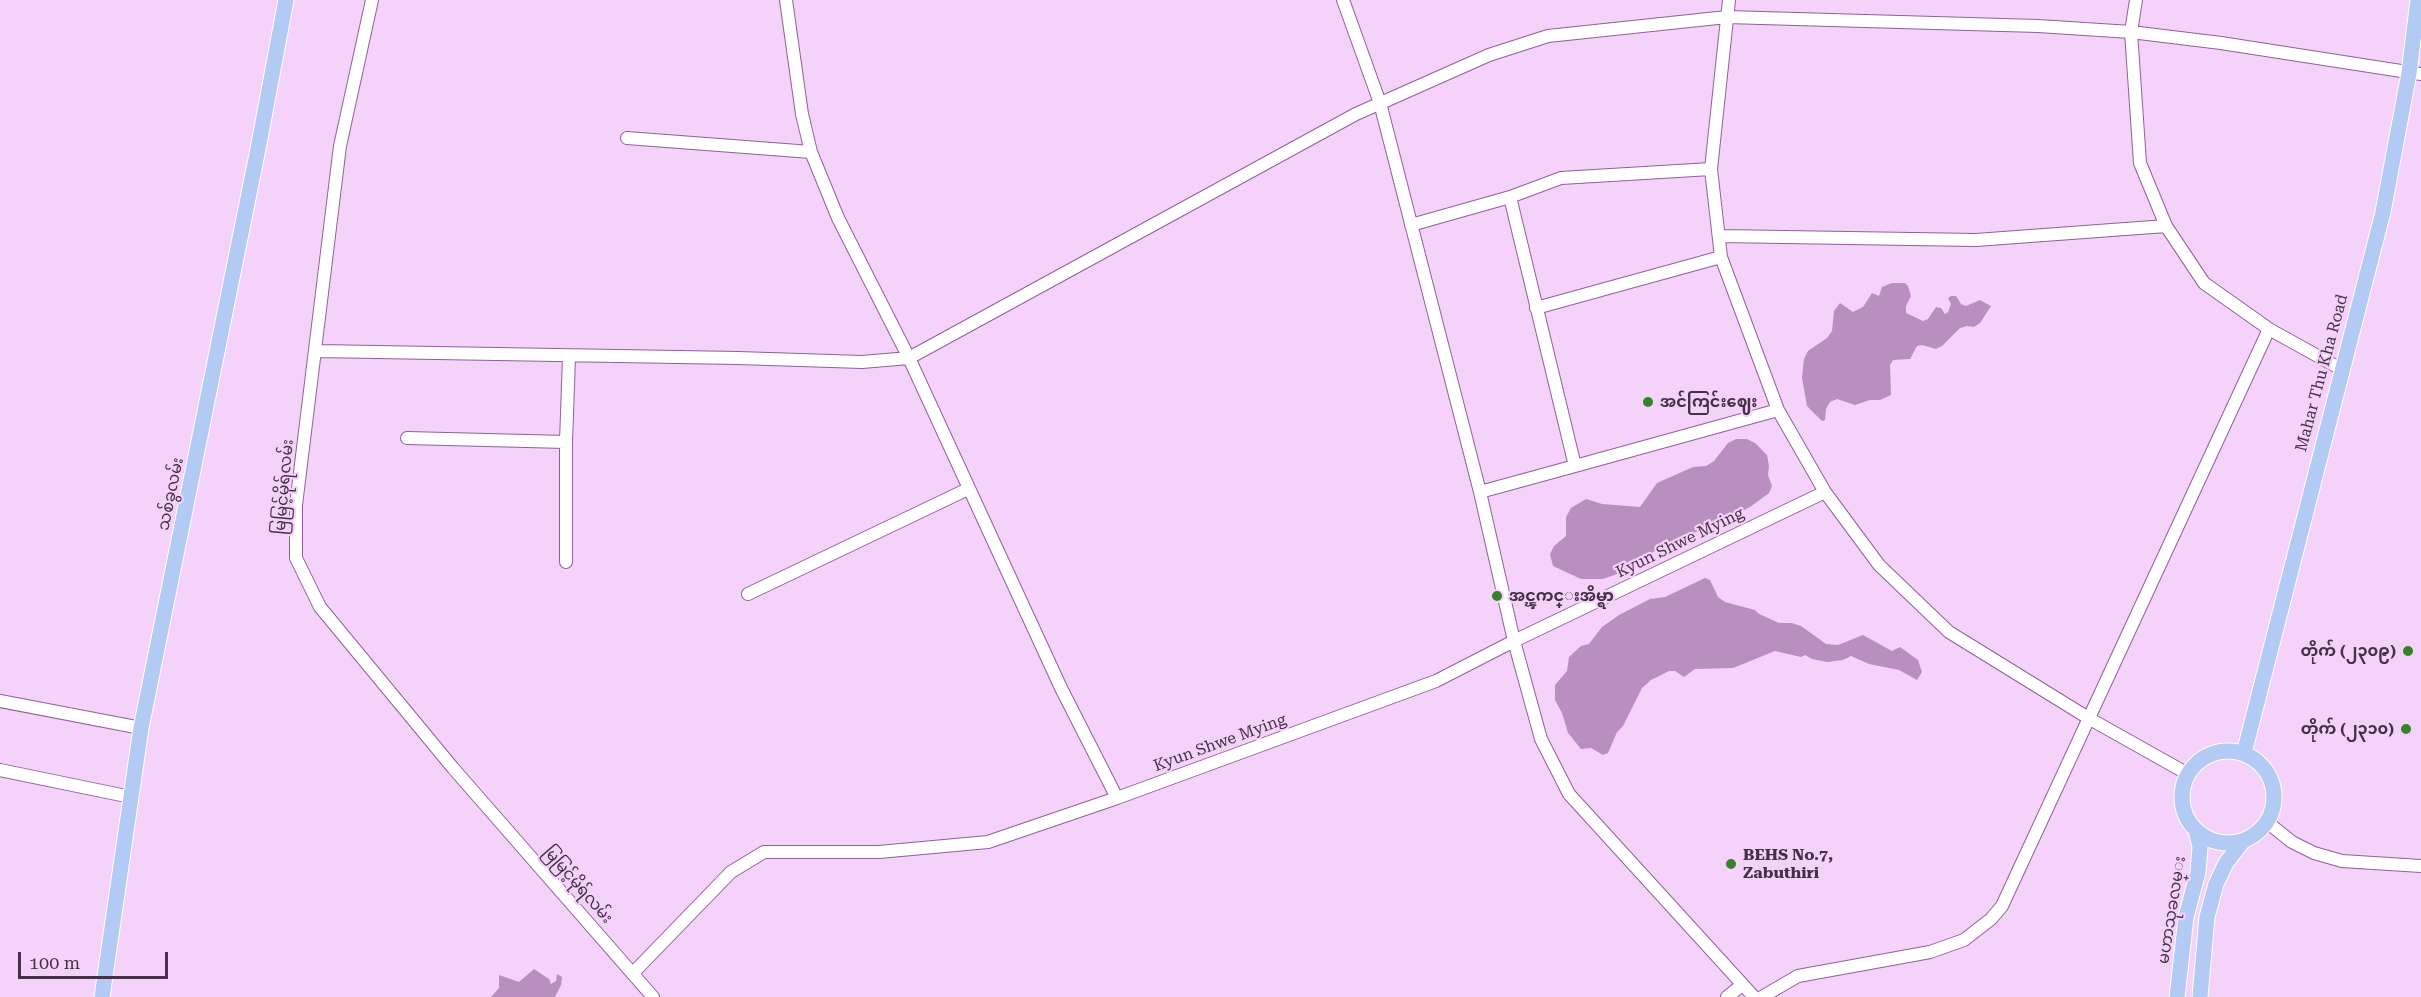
<!DOCTYPE html>
<html>
<head>
<meta charset="utf-8">
<style>
  body { margin:0 }
  #map { position:relative; width:2421px; height:997px; overflow:hidden; background:#f4d2fa; font-family:"Roboto Serif",serif }
  canvas { display:block }
  .scale { position:absolute; left:18px; top:952px; width:150px; height:27px; box-sizing:border-box; border:3px solid #452f49; border-top:0; padding-left:8px; font-size:18px; line-height:21px; white-space:nowrap; color:#452f49; -webkit-text-stroke:4px #f4d2fa; paint-order:stroke }
</style>
</head>
<body>
<div id="map">
<canvas width="2421" height="997"></canvas>
<div class="scale">100 m</div>
</div>
<script>
const ctx = document.querySelector('canvas').getContext('2d');
ctx.lineJoin = 'round';
function fill(path, color) { ctx.fillStyle = color; ctx.fill(path, 'evenodd'); }
const shape = rows => new Path2D(rows.map(r => 'M' + r).join(''));
function stroke(path, color, width, dash) { ctx.strokeStyle = color; ctx.lineWidth = width; ctx.lineCap = dash ? 'butt' : 'round'; ctx.setLineDash(dash || []); ctx.stroke(path); }
function drawText(font, color, halo, rows, align = 'center') {
  ctx.font = font + ' "Roboto Serif","Noto Sans Myanmar",serif'; ctx.lineWidth = 4.5; ctx.setLineDash([]); ctx.textBaseline = 'middle'; ctx.strokeStyle = halo; ctx.fillStyle = color; for (const [text, x, y, turn = 0] of rows) {
    ctx.save(); ctx.translate(x, y); ctx.rotate((+turn || 0) * Math.PI / 180); ctx.textAlign = isNaN(turn) ? turn : align; if (halo) ctx.strokeText(text, 0, 0); ctx.fillText(text, 0, 0); ctx.restore();
  }
}
fill(shape([
  [1892,283,1905,283,1908,286,1911,296,1906,306,1906,313,1923,321,1928,319,1936,307,1941,308,1945,314,1948,312,1951,304,1948,298,1951,296,1956,296,1961,304,1966,306,1980,300,1991,306,1980,323,1974,327,1967,326,1960,328,1942,346,1936,349,1922,345,1917,346,1910,359,1893,360,1890,365,1891,395,1880,400,1870,400,1855,405,1837,399,1830,402,1826,409,1825,420,1822,421,1807,406,1802,378,1804,359,1808,351,1827,338,1832,331,1834,311,1840,303,1853,312,1863,307,1872,293,1879,296,1882,287],
  [1736,439,1747,439,1755,443,1767,455,1769,466,1768,475,1772,486,1769,493,1750,507,1710,528,1696,532,1655,551,1617,574,1603,579,1581,579,1553,566,1550,554,1554,546,1566,536,1566,517,1571,508,1586,499,1602,504,1640,507,1657,483,1693,467,1706,466,1714,461,1728,443],
  [1705,578,1710,580,1718,597,1725,602,1755,610,1759,614,1779,623,1792,623,1801,626,1826,644,1838,645,1863,635,1892,651,1900,647,1918,660,1922,672,1917,680,1899,670,1869,664,1851,656,1843,660,1827,662,1812,659,1805,655,1801,657,1775,651,1733,668,1695,669,1684,677,1675,671,1669,671,1651,680,1642,688,1623,726,1617,732,1608,753,1603,755,1591,748,1581,749,1568,733,1562,713,1555,700,1555,685,1567,671,1569,657,1581,646,1589,644,1602,627,1619,615,1650,599,1665,597],
  [534,969,549,979,551,984,556,981,557,974,562,977,561,985,555,997,491,997,499,988,499,975,519,982]
]), '#b98fc0');
const minor = shape([
  [372,0,340,146,296,505,296,558,320,607,453,768,653,997],
  [786,0,802,114,811,152,838,218,909,358,1061,688,1117,798],
  [1343,0,1380,103,1480,492,1514,641,1541,739,1569,794,1754,997],
  [1729,0,1711,169,1721,257,1778,410,1825,492,1879,565,1949,632,2090,719,2188,774],
  [2136,0,2131,32,2140,163,2166,226,2204,283,2269,329,2341,369],
  [627,138,811,152],
  [1411,225,1510,197,1561,178,1711,169],
  [1720,236,1976,240,2166,226],
  [1536,308,1721,257],
  [316,351,738,358,862,362,909,358,1356,114,1489,55,1548,36,1727,17,2038,26,2131,32,2221,43,2421,74],
  [407,438,566,442],
  [1575,466,1778,410],
  [1480,492,1575,466,1510,197],
  [566,562,566,442,569,357],
  [748,594,968,489],
  [0,701,141,728],
  [0,770,131,797],
  [2267,822,2292,842,2314,853,2342,861,2421,866],
  [633,973,731,872,764,852,879,852,988,842,1117,798,1436,681,1514,641,1825,492],
  [1727,997,1742,985],
  [1762,997,1798,976,1930,952,1964,940,1991,919,2002,906,2269,329]
]);
const major = shape([
  '2182 797a46 46 0 1 1 92 0a46 46 0 1 1-92 0Z',
  [2244,753,2383,212,2409,73,2418,0],
  [102,997,141,728,258,149,286,0],
  [2177,997,2186,917,2198,872,2200,847,2196,830],
  [2200,997,2207,917,2216,884,2226,863,2243,841]
]);
stroke(minor, '#925f9c', 14);
stroke(major, '#fff', 17);
stroke(minor, '#fff', 12);
stroke(major, '#b3caf4', 15);
for (const [x, y, r, color] of [
  [1648,402,6,"#36822b"],
  [1497,596,6,"#36822b"],
  [2408,651,6,"#36822b"],
  [2406,729,6,"#36822b"],
  [1731,864,6,"#36822b"]
]) { const dot = new Path2D(); dot.arc(x, y, r, 0, 2 * Math.PI); ctx.fillStyle = color; ctx.fill(dot); stroke(dot, '#f4d2fa', 2); }
drawText('16px', '#452f49', '#f4d2fa', [
  ["Mahar Thu Kha Road",2322,373,-75],
  ["မြမြင့်မိုရ်လမ်း",284,487,-85],
  ["သစ်ခွလမ်း",171,494,-78],
  ["Kyun Shwe Mying",1680,543,-26],
  ["Kyun Shwe Mying",1220,743,-20],
  ["မြမြင့်မိုရ်လမ်း",578,885,49],
  ["မဟာသုခလမ္း",2172,910,-81]
]);
drawText('bold 16px', '#452f49', '#f4d2fa', [
  ["အင်ကြင်းဈေး",1660,402],
  ["အင္ၾကင္းအိမ္ရာ",1509,596],
  ["တိုက် (၂၃၀၉)",2396,651,"right"],
  ["တိုက် (၂၃၁၀)",2394,729,"right"],
  ["BEHS No.7,",1743,855],
  ["Zabuthiri",1743,873]
], 'left');
</script>
</body>
</html>
